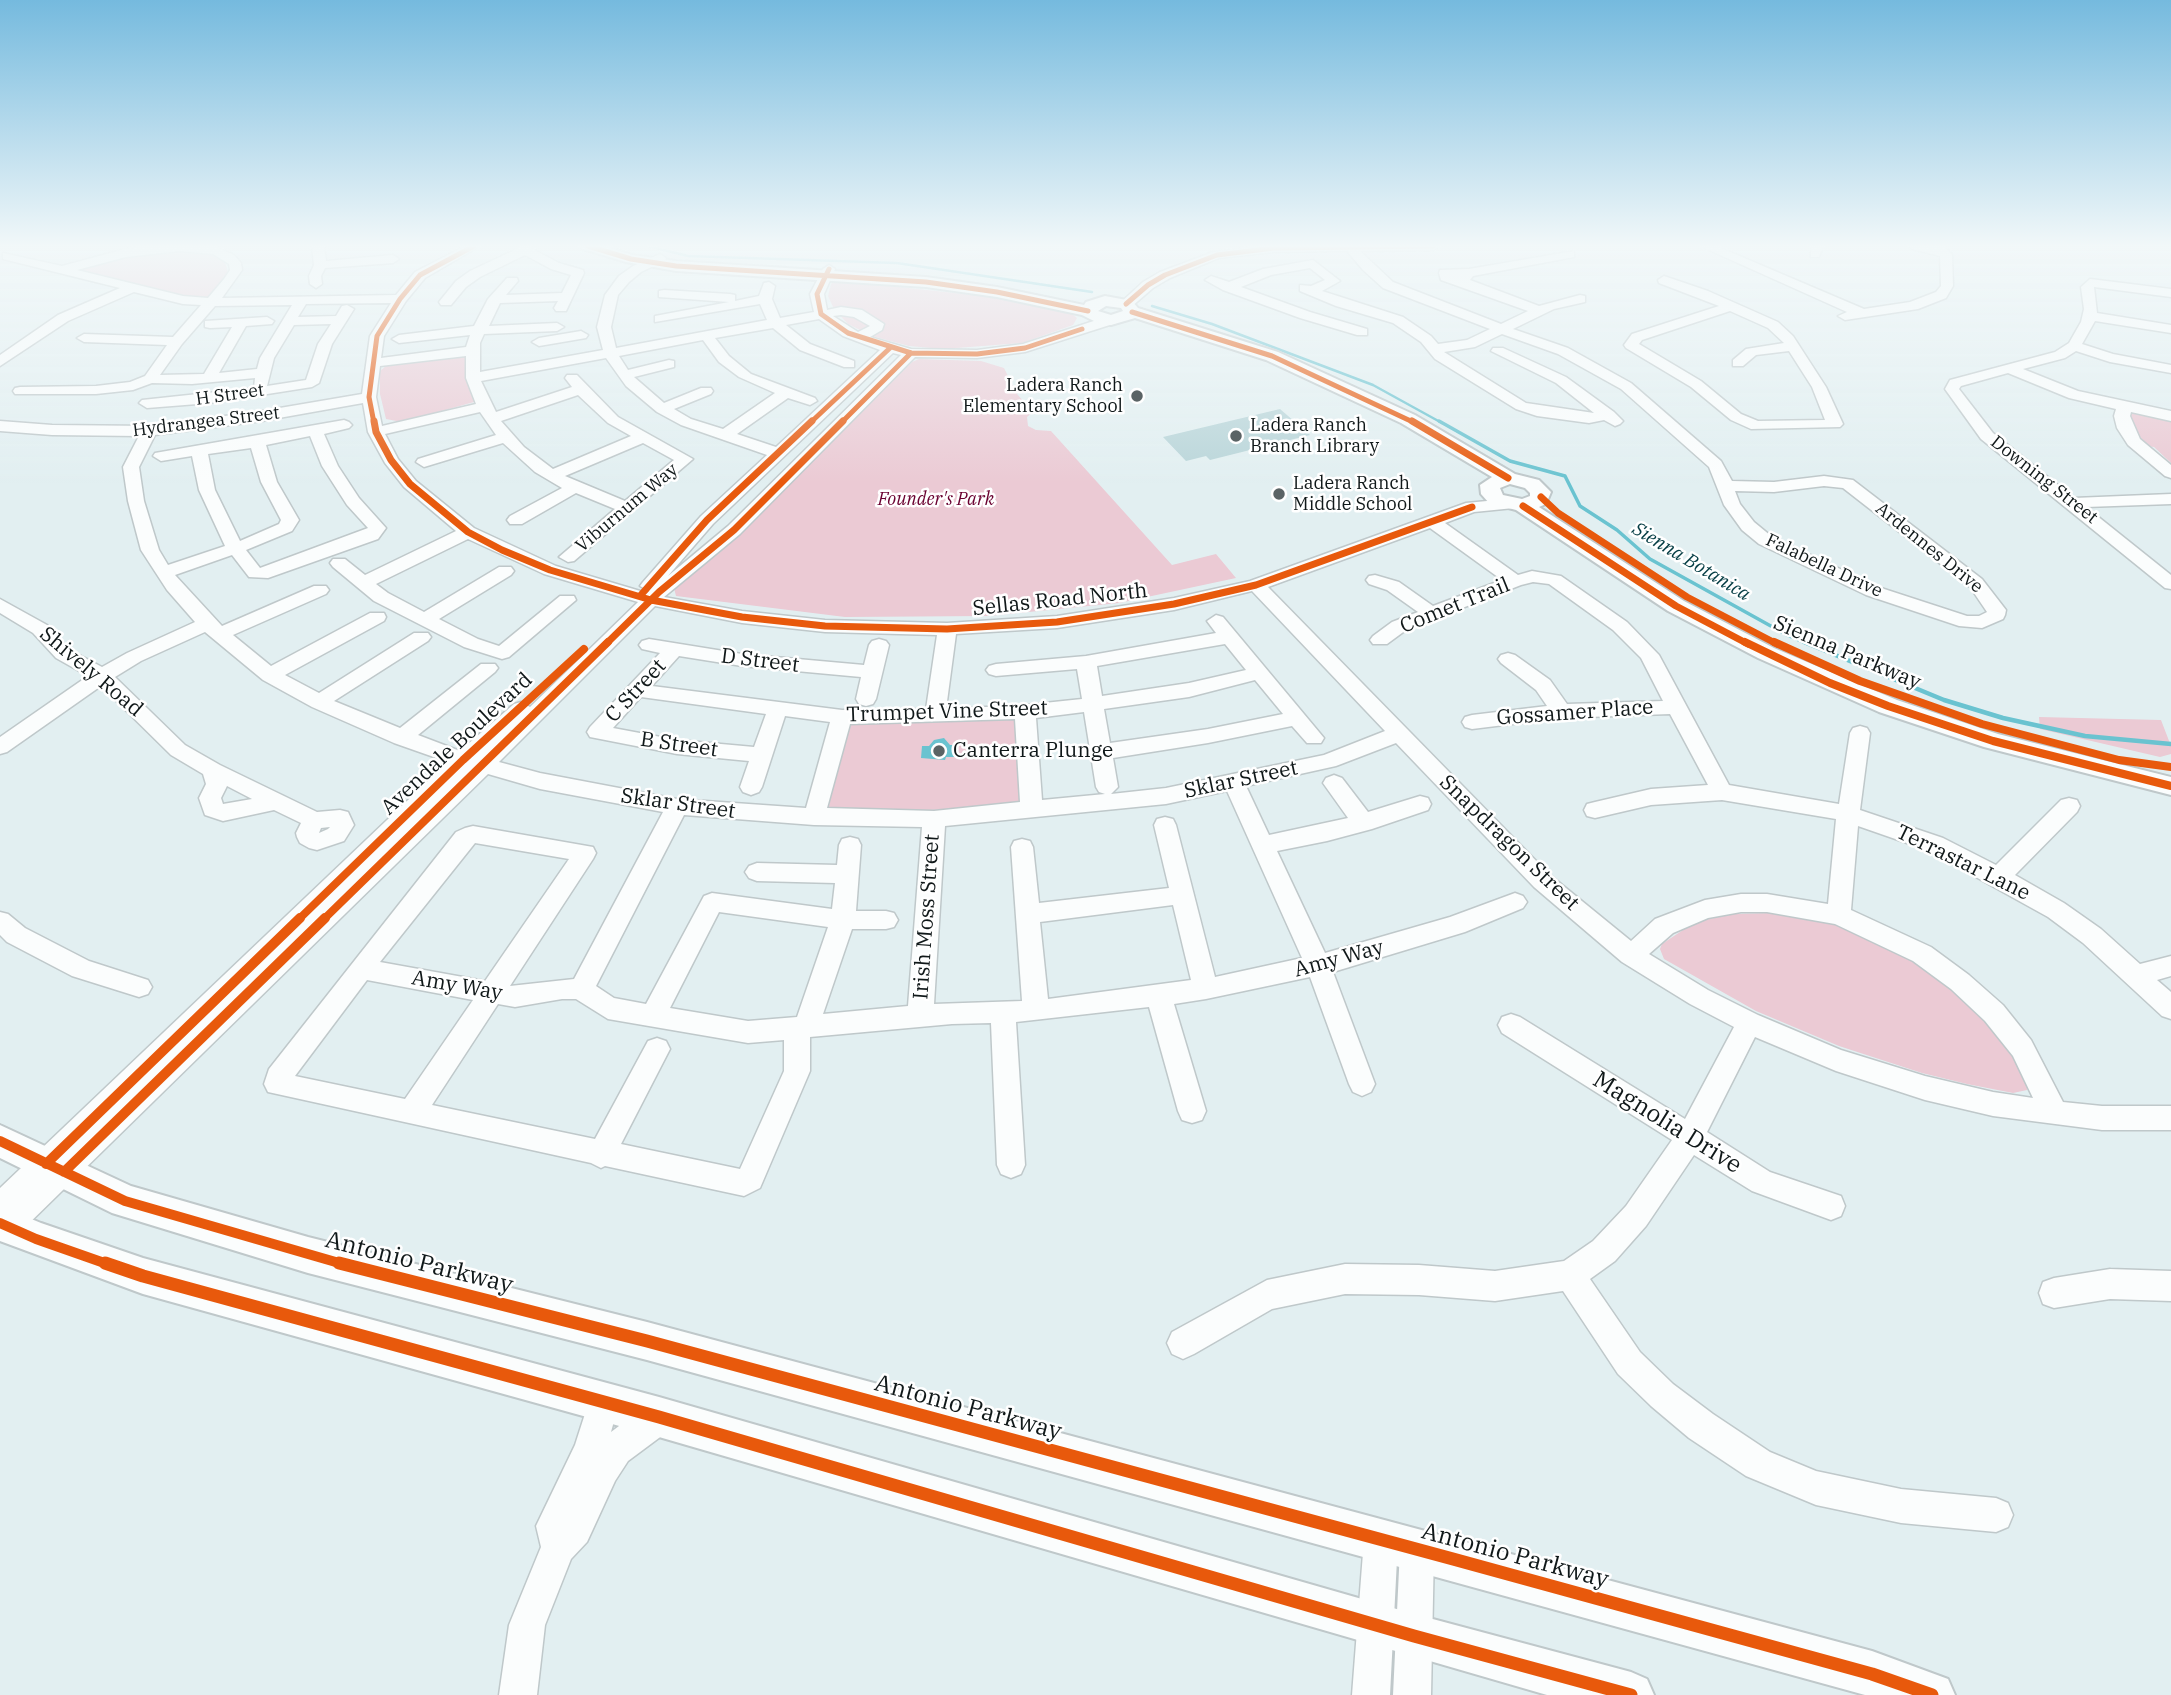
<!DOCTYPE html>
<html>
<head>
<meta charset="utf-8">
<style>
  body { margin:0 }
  canvas { display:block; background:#e2eff1 }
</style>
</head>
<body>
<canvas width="2171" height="1695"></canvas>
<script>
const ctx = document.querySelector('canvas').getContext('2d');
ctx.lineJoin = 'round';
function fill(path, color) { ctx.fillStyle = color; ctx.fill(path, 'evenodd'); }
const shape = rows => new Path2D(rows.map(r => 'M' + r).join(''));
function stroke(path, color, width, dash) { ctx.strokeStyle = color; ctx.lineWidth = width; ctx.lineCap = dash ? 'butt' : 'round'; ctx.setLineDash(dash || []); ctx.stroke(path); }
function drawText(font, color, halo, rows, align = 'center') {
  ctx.font = font + ' "IBM Plex Serif",serif'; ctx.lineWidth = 5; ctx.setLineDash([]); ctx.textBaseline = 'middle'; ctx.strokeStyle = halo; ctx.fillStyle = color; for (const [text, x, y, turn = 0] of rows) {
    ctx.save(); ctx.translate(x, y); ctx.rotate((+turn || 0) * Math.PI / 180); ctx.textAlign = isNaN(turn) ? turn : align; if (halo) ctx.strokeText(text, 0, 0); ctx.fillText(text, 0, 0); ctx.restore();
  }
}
fill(shape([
  [160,251,202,251,216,255,225,262,228,273,211,296,199,299,84,273,74,269],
  [835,280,1000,298,1071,313,1077,318,1073,325,1022,343,943,349,909,346,872,336,848,324,834,309,828,296,831,284],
  [460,354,469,356,465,361,477,398,474,402,402,422,386,419,380,394,380,371,386,366,396,362],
  [919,359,981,361,1004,368,1017,394,1033,412,1027,417,1028,426,1036,430,1051,431,1172,565,1216,554,1236,578,1119,603,988,616,845,617,676,596,674,588,716,553,912,362],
  [2124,407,2171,416,2171,463,2154,447,2137,445],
  [1022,717,1021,808,828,812,843,721],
  [2039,717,2161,720,2171,746,2171,754,2160,757,2040,729],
  [1769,913,1835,922,1912,959,1935,974,1973,1007,2011,1050,2027,1084,2027,1090,2013,1093,1967,1084,1922,1073,1839,1046,1756,1011,1664,959,1660,949,1662,944,1695,922,1734,914]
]), '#ebcad4');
fill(shape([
  [944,738,950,745,957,745,956,757,946,757,945,760,921,758,922,746,929,746,934,740]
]), '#6ac3d0');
stroke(shape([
  [648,246,688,256,897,263,1092,292],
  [1152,306,1212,324,1373,385,1442,423]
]), '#6ac3d0', 2.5);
stroke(shape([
  [1439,421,1510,461,1565,476,1580,506,1617,530,1650,559,1787,635,1808,644]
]), '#6ac3d0', 3.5);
stroke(shape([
  [1804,642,1944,700,2003,718,2085,736,2171,744]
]), '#6ac3d0', 4.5);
fill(shape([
  [1280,409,1310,435,1210,460,1206,456,1186,461,1163,437]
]), '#b9d5d9');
const minor = shape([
  [157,246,216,247,234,255,241,263,242,270,222,298,396,295,415,272,465,246,480,246,425,278,406,301,384,336,381,358,466,347,470,335,399,343,392,339,399,335,474,326,488,299,507,278,517,278,518,281,506,295,562,293,571,275,551,269,525,255,480,277,466,287,451,305,441,305,439,302,456,281,470,271,521,247,529,247,559,263,583,270,584,273,566,311,556,311,554,308,558,301,500,303,489,326,557,323,564,327,557,331,484,334,480,343,480,372,603,350,597,327,605,295,619,276,633,266,660,254,666,258,664,261,641,272,629,282,618,295,611,327,616,348,767,320,760,304,655,322,655,316,729,302,659,297,659,291,664,290,730,294,735,295,735,301,759,296,764,283,769,282,775,286,772,299,780,318,814,312,810,294,823,269,829,265,835,269,824,294,827,310,841,307,862,310,884,324,882,330,870,337,911,349,977,350,1023,344,1106,317,1116,317,1116,323,1025,352,977,358,915,357,740,534,664,597,742,611,825,620,947,623,1057,616,1174,598,1250,581,1466,503,1508,499,1516,504,1514,508,1474,512,1445,523,1518,575,1532,571,1561,576,1627,622,1659,655,1729,785,1839,804,1850,733,1853,728,1860,726,1867,728,1870,733,1860,810,1943,838,1996,865,2061,800,2069,798,2077,800,2080,806,2077,812,2015,875,2064,903,2101,929,2140,964,2171,956,2171,976,2157,980,2171,992,2171,1019,2162,1016,2083,943,2048,917,1927,850,1858,826,1851,910,1931,947,1969,975,2003,1005,2031,1040,2063,1102,2102,1106,2171,1106,2171,1130,2102,1130,1993,1116,1925,1100,1836,1071,1755,1037,1707,1132,1770,1172,1841,1196,1845,1206,1841,1216,1831,1220,1752,1191,1694,1155,1646,1226,1615,1261,1590,1279,1640,1352,1673,1384,1713,1414,1770,1452,1816,1471,1901,1489,1996,1498,2008,1503,2013,1515,2008,1527,1996,1532,1901,1523,1816,1505,1746,1476,1689,1438,1651,1406,1618,1374,1563,1291,1495,1301,1419,1295,1345,1294,1272,1309,1194,1354,1183,1359,1172,1354,1167,1343,1172,1332,1267,1280,1345,1264,1419,1265,1495,1271,1564,1261,1593,1241,1626,1206,1672,1140,1502,1033,1498,1025,1502,1017,1511,1014,1520,1017,1685,1119,1734,1027,1690,1004,1622,962,1534,887,1396,743,1336,766,1246,786,1269,835,1348,818,1323,783,1326,778,1334,775,1342,778,1368,812,1420,796,1428,798,1431,804,1428,810,1372,829,1327,841,1277,851,1325,953,1450,917,1515,893,1523,896,1527,902,1523,908,1465,932,1333,972,1375,1084,1371,1092,1362,1096,1353,1092,1349,1084,1310,977,1206,999,1174,1004,1206,1111,1202,1120,1192,1123,1182,1120,1178,1111,1149,1007,1016,1022,1025,1165,1021,1174,1011,1178,1001,1174,997,1165,991,1023,952,1024,810,1037,810,1071,760,1188,744,1196,605,1166,601,1168,591,1163,268,1092,264,1084,269,1069,456,832,465,828,473,826,593,847,596,853,593,859,510,986,574,979,663,812,540,789,488,774,16,1236,6,1240,0,1238,0,1188,448,762,394,743,312,707,263,680,205,632,141,661,115,677,185,745,220,765,317,812,340,810,348,812,354,825,344,841,317,850,309,848,300,843,297,837,296,833,301,823,274,810,223,821,205,815,199,798,206,784,203,774,171,755,101,686,7,752,0,754,0,737,88,676,56,658,33,633,0,613,0,599,47,625,70,650,102,667,127,653,195,622,167,590,141,550,128,501,123,467,139,436,52,435,0,431,0,421,52,425,150,426,262,411,362,394,370,336,391,303,306,304,298,317,336,316,342,306,347,305,354,309,332,344,319,383,312,387,210,403,147,408,139,403,142,400,254,388,255,378,192,384,152,383,133,390,96,394,15,394,13,391,15,388,20,387,96,386,130,382,145,376,167,345,84,342,77,338,84,334,173,337,201,305,183,304,134,292,68,321,0,366,0,355,58,315,120,288,3,259,3,253,62,266,125,249,157,246],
  [179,251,213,254,229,264,230,270,224,279,208,298,183,296,77,270,126,257,179,251],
  [292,305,260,358,257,369,219,373,246,326,272,324,274,321,267,317,205,321,205,327,210,328,232,327,204,374,160,375,182,344,215,306,292,305],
  [841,315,854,317,870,326,858,332,833,316,841,315],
  [819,319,843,336,880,350,776,447,737,434,788,398,810,405,817,401,815,398,751,374,729,356,715,338,773,328,800,350,844,367,854,367,854,361,810,344,786,325,819,319],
  [331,324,318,344,306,380,267,386,274,358,294,325,331,324],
  [703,340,719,362,739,377,775,393,723,429,691,419,674,409,711,394,713,391,711,388,701,388,664,403,634,377,674,367,674,361,669,360,628,370,619,356,703,340],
  [893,353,901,355,728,526,668,576,713,524,893,353],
  [466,356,466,378,476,404,382,426,376,397,380,366,466,356],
  [606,358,626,386,657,412,681,425,767,455,701,516,643,582,640,586,649,591,647,593,556,566,474,528,416,481,398,459,385,434,480,412,496,435,418,459,416,462,424,467,503,443,535,472,562,488,510,516,507,520,510,524,522,524,576,493,615,509,559,557,568,562,574,561,693,459,618,417,577,375,567,375,565,378,572,387,496,412,481,381,606,358],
  [578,395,608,423,631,436,553,469,524,447,501,421,578,395],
  [363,403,368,432,385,463,404,487,456,531,365,575,345,559,333,559,330,563,333,567,374,601,464,647,502,659,509,657,576,600,574,596,560,596,499,646,478,639,439,619,511,575,514,571,511,567,499,567,424,612,388,593,376,584,468,539,544,574,638,602,530,707,521,702,514,704,460,751,418,735,495,672,498,668,495,664,481,664,400,728,334,701,428,641,431,637,428,633,414,633,319,693,285,675,384,621,386,617,384,613,370,613,271,666,233,635,326,594,329,590,326,586,314,586,222,626,175,575,232,555,249,577,268,578,378,539,386,528,359,498,338,466,324,434,349,428,352,425,349,422,344,420,155,453,153,456,161,461,192,456,199,490,225,546,168,565,159,550,144,501,139,467,155,435,262,421,363,403],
  [310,436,322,466,347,505,368,528,260,568,246,550,292,531,299,520,277,482,266,445,310,436],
  [643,443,674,460,625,501,565,476,643,443],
  [251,448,261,482,281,520,279,524,240,541,215,490,208,454,251,448],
  [1430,528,1502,580,1433,606,1399,582,1375,575,1369,576,1366,580,1369,584,1387,590,1418,612,1392,622,1373,636,1370,640,1373,644,1387,644,1406,630,1521,585,1533,582,1549,584,1613,630,1641,658,1663,701,1567,704,1550,680,1515,655,1508,653,1501,655,1498,659,1501,663,1536,690,1547,706,1472,715,1465,717,1462,722,1465,727,1472,729,1561,718,1670,714,1708,785,1651,789,1595,802,1587,804,1584,810,1587,816,1595,818,1651,805,1722,800,1836,819,1828,904,1767,894,1741,894,1705,900,1655,919,1631,941,1550,875,1268,587,1430,528],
  [1252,591,1385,731,1324,755,1166,788,1111,794,1118,787,1113,758,1208,743,1292,726,1307,743,1321,743,1324,738,1223,617,1216,615,1207,621,1216,633,1086,656,996,664,989,666,986,670,989,674,996,676,1077,669,1082,699,1025,705,946,709,956,634,1057,628,1174,610,1252,591],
  [655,606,742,623,825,632,937,635,926,709,842,710,652,686,679,656,742,666,861,677,856,699,859,704,866,706,873,704,876,699,889,645,886,641,879,639,872,641,869,645,864,665,742,654,649,639,642,641,639,645,642,649,660,653,590,727,587,732,590,737,677,754,749,761,740,787,743,792,751,795,759,792,762,787,785,716,830,722,806,808,677,799,540,773,499,762,655,606],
  [1225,644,1246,670,1189,683,1102,696,1097,666,1225,644],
  [1255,680,1283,714,1208,729,1110,743,1104,709,1189,697,1255,680],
  [641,697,766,714,754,747,677,740,613,728,641,697],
  [1084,712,1096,787,1099,792,1105,794,1042,800,1036,718,1084,712],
  [1015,719,1020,802,934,811,827,808,850,724,1015,719],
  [227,786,252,799,223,804,221,798,227,786],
  [1227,791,1302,958,1215,977,1176,825,1173,819,1165,817,1157,819,1154,825,1169,888,1039,903,1033,847,1030,841,1022,839,1014,841,1011,847,1022,1001,934,1004,945,826,1166,804,1227,791],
  [684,815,814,825,922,827,908,1006,823,1014,852,929,886,929,894,927,898,920,894,913,886,911,856,911,861,845,858,839,850,837,842,839,839,845,837,865,757,863,749,866,745,872,749,878,757,881,835,883,832,909,712,893,704,896,646,1004,614,998,596,986,684,815],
  [330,827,328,829,319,833,321,828,330,827],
  [475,843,569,859,485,981,380,962,475,843],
  [1173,905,1191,980,1048,999,1040,922,1173,905],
  [719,912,828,927,797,1017,748,1021,670,1008,719,912],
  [1741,912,1767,912,1835,924,1913,961,1951,989,1985,1021,2013,1056,2033,1098,1993,1092,1925,1076,1841,1050,1758,1015,1708,990,1649,954,1673,933,1708,918,1741,912],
  [367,980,473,1000,405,1099,295,1076,367,980],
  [562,999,576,999,608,1019,748,1043,784,1040,784,1071,740,1169,621,1144,670,1049,666,1041,657,1038,648,1041,595,1139,432,1105,498,1004,515,1007,562,999],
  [312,246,324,246,326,261,393,255,399,259,393,263,325,268,321,276,322,284,316,288,310,284,309,276,314,265,312,246],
  [1262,246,1439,246,1433,250,1360,251,1393,282,1501,324,1528,311,1441,280,1439,273,1440,270,1469,269,1574,251,1574,257,1473,276,1470,280,1539,306,1580,295,1585,296,1585,302,1554,309,1513,329,1568,348,1631,383,1721,461,1732,481,1774,482,1824,476,1853,480,1982,579,2006,610,2005,615,2003,619,1982,628,1959,626,1866,595,1759,544,1742,530,1724,505,1709,467,1621,389,1558,354,1502,334,1475,347,1444,352,1526,403,1594,413,1556,383,1491,351,1493,348,1503,348,1566,377,1614,412,1623,421,1620,424,1615,426,1604,420,1589,423,1537,416,1516,409,1435,359,1421,342,1393,323,1336,306,1300,291,1300,285,1311,286,1325,280,1310,268,1271,275,1241,287,1310,312,1367,329,1367,335,1357,335,1300,318,1223,290,1205,280,1211,276,1229,282,1263,269,1313,260,1340,281,1322,291,1403,317,1431,336,1438,344,1467,340,1490,329,1383,288,1363,270,1347,251,1274,252,1219,258,1170,278,1153,288,1131,307,1121,307,1119,304,1143,282,1160,272,1213,252,1262,246],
  [1824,486,1843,488,1970,587,1987,612,1979,616,1967,616,1878,587,1771,536,1754,522,1740,504,1735,491,1774,492,1824,486],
  [1700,246,1716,246,1864,309,1910,302,1936,292,1941,286,1940,256,1912,249,1910,246,1946,248,1952,255,1953,286,1946,298,1918,309,1845,320,1838,316,1847,312,1700,246],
  [1811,246,1823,246,1819,257,1811,257,1811,246],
  [1664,276,1708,291,1778,322,1793,336,1826,387,1843,424,1840,427,1751,429,1731,420,1691,387,1626,348,1624,345,1632,334,1719,306,1659,283,1658,280,1664,276],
  [1730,311,1768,328,1784,343,1746,349,1733,360,1733,366,1743,366,1756,355,1789,351,1812,387,1825,420,1758,421,1741,414,1701,381,1639,344,1642,340,1730,311],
  [2090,279,2171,289,2171,297,2094,287,2097,313,2171,325,2171,333,2095,321,2082,344,2113,354,2171,365,2171,373,2110,362,2076,351,2065,358,2023,369,2078,391,2171,411,2171,421,2131,412,2130,416,2140,439,2171,465,2171,478,2165,476,2128,445,2117,428,2114,416,2116,409,2069,398,2008,373,1961,386,1959,389,1993,433,2074,498,2171,494,2171,504,2086,507,2171,575,2171,589,2165,588,1981,439,1945,389,1950,380,2055,352,2069,343,2081,322,2084,309,2081,287,2090,279],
  [581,331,588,335,586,338,539,346,532,342,539,338,581,331],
  [0,912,8,914,25,928,89,961,148,980,152,987,148,994,139,997,72,976,7,942,0,935,0,912],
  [2110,1269,2171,1271,2171,1301,2110,1299,2054,1308,2043,1304,2039,1293,2043,1282,2054,1278,2110,1269],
  [603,1387,614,1392,619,1403,611,1432,647,1405,659,1401,671,1405,675,1417,671,1429,628,1461,615,1481,587,1542,571,1559,545,1625,537,1695,499,1695,509,1625,541,1547,536,1526,575,1445,592,1392,603,1387],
  [1381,1523,1393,1528,1398,1540,1390,1695,1352,1695,1364,1540,1369,1528,1381,1523],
  [1417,1532,1429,1537,1434,1549,1431,1695,1393,1695,1400,1549,1405,1537,1417,1532]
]);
const major = shape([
  [580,246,603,246,633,255,676,261,926,277,997,287,1084,305,1086,302,1105,296,1132,301,1138,308,1278,352,1415,415,1515,474,1539,480,1551,492,1546,504,1539,507,1684,601,1774,648,1897,700,1998,734,2171,777,2171,795,1984,747,1879,712,1758,658,1668,611,1516,510,1489,503,1481,494,1480,485,1492,477,1401,423,1266,360,1135,318,1111,325,1100,324,1082,315,997,297,926,287,676,271,626,262,583,249,580,246],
  [1106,306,1121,308,1123,311,1111,315,1098,311,1106,306],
  [1510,484,1525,488,1530,493,1530,496,1522,499,1503,495,1500,488,1510,484],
  [0,1125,131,1186,308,1237,647,1322,1872,1651,1948,1679,1955,1695,1865,1695,647,1360,308,1273,112,1213,0,1158,0,1125],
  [0,1206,41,1223,143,1258,659,1397,1414,1614,1631,1672,1647,1679,1654,1695,1547,1695,659,1437,143,1294,0,1241,0,1206]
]);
stroke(minor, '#bfc8ca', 3);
stroke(major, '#bfc8ca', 4);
fill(minor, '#fbfdfd');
fill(major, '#fbfdfd');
stroke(shape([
  [588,246,631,259,676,266,926,282,997,292,1088,311],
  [829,269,817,294,821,314,848,333,911,353,977,354,1025,348,1082,329],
  [1126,304,1148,285,1165,275,1217,255,1274,248,1433,246],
  [1132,312,1272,356,1415,423],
  [374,423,369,397,377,336,400,299,420,275,474,246],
  [810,423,890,348],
  [841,423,911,353]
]), '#e8590c', 5);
stroke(shape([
  [374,421,376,432,391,460,410,484,468,532,502,550,550,570,651,600,742,617,825,626,947,629,1057,622,1174,604,1256,585,1472,507],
  [1412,421,1508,478],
  [1541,497,1558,513,1687,597,1777,644],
  [1523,506,1676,606,1748,644],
  [640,596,707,520,812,421],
  [606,644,659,592,734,530,843,421]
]), '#e8590c', 7);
stroke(shape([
  [1745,642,1830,683,1888,706,1993,741,2171,786],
  [1774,642,1860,681,1982,724,2119,760,2171,767],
  [298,920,463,760,584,649],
  [323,920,608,642]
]), '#e8590c', 8);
stroke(shape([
  [0,1141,125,1201,346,1265],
  [46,1164,300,918],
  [64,1172,325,918],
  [0,1223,36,1239,110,1265]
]), '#e8590c', 10);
stroke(shape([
  [105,1263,143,1276,659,1417,1414,1636,1631,1695],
  [339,1263,647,1341,1453,1559,1872,1674,1932,1695]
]), '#e8590c', 13);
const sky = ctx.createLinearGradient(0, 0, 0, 483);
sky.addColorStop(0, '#75bade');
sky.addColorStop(0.51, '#f2f8f9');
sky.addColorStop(1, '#f2f8f900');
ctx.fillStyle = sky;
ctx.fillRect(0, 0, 2171, 483);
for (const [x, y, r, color] of [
  [1137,396,7,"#5a6365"],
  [1236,436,7,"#5a6365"],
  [1279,494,7,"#5a6365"],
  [939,751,7,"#5a6365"]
]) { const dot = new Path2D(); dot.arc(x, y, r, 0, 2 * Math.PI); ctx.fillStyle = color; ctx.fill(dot); stroke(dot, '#fff', 2.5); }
drawText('18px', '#101819', '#fff', [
  ["Ladera Ranch",1123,386,"right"],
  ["Elementary School",1123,407,"right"],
  ["Ladera Ranch",1250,426],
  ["Branch Library",1250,447],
  ["Ladera Ranch",1293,484],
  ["Middle School",1293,505]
], 'left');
drawText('18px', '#101819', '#fff', [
  ["H Street",230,395,-8],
  ["Hydrangea Street",206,422,-7],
  ["Downing Street",2044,480,38],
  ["Viburnum Way",627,508,-40],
  ["Ardennes Drive",1929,548,39],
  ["Falabella Drive",1824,566,25]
]);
drawText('italic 18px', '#690030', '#fff', [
  ["Founder's Park",936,500]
]);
drawText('italic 19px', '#053d44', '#fff', [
  ["Sienna Botanica",1691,562,31]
]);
drawText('21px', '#101819', '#fff', [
  ["Sellas Road North",1060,600,-6],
  ["Comet Trail",1455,606,-22],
  ["Sienna Parkway",1847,653,23],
  ["D Street",760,661,7],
  ["Shively Road",91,672,40],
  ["C Street",636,691,-47],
  ["Trumpet Vine Street",947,712,-2],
  ["Gossamer Place",1575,713,-4],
  ["Avendale Boulevard",457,744,-43],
  ["B Street",679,745,8],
  ["Sklar Street",1241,780,-12],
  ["Sklar Street",678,804,8],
  ["Snapdragon Street",1509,843,44],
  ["Terrastar Lane",1963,863,26],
  ["Irish Moss Street",927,917,-86],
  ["Amy Way",1339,959,-15],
  ["Amy Way",457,986,10]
]);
drawText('21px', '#101819', '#fff', [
  ["Canterra Plunge",953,751]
], 'left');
drawText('24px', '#101819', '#fff', [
  ["Magnolia Drive",1667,1123,32],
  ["Antonio Parkway",419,1263,14],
  ["Antonio Parkway",968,1408,15],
  ["Antonio Parkway",1515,1556,15]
]);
</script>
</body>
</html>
